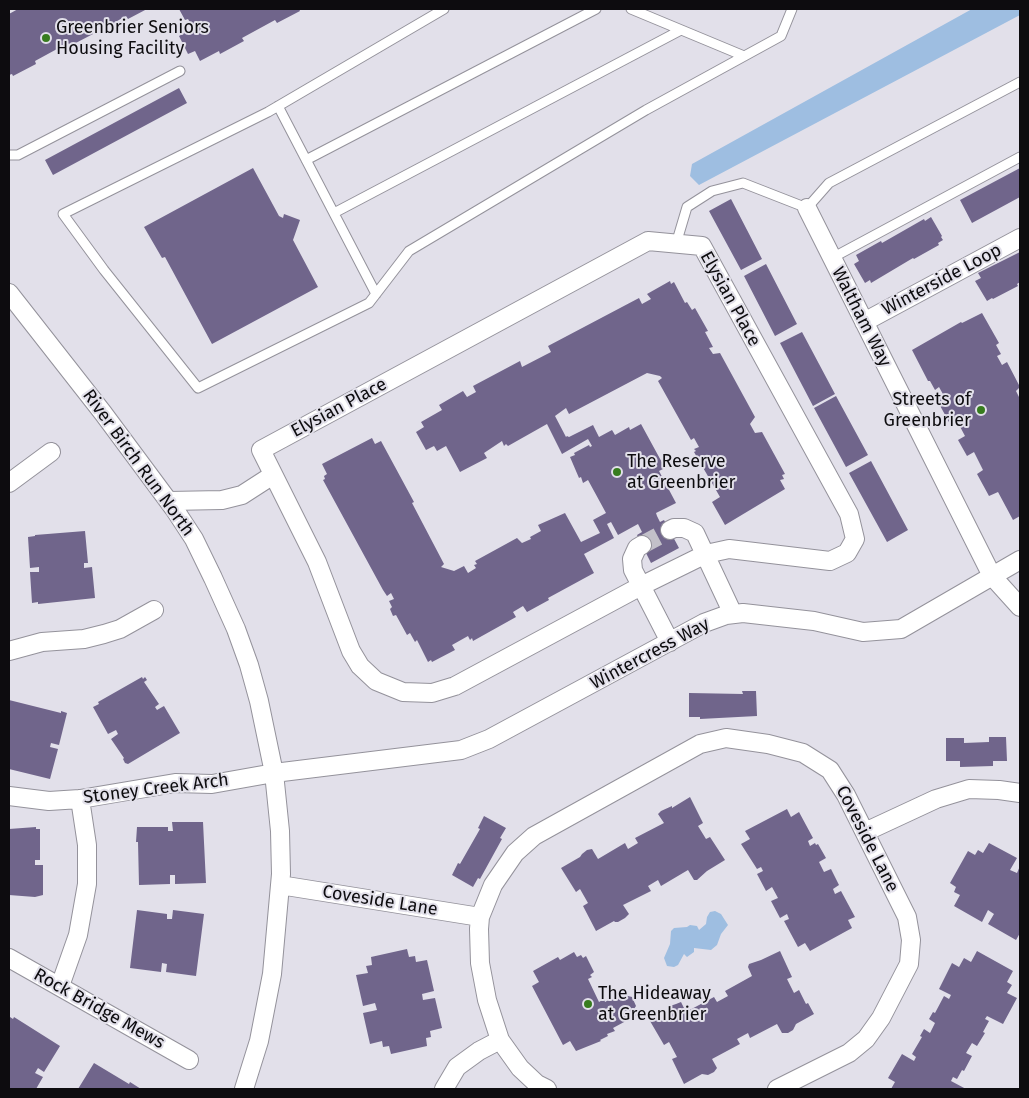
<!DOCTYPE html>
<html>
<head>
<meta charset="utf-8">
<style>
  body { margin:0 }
  #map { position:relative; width:1029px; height:1098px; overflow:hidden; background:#e2e0ea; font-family:"Fira Sans",sans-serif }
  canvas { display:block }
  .frame { position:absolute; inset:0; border:10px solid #0d0c0f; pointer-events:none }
</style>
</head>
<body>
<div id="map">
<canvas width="1029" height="1098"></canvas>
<div class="frame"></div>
</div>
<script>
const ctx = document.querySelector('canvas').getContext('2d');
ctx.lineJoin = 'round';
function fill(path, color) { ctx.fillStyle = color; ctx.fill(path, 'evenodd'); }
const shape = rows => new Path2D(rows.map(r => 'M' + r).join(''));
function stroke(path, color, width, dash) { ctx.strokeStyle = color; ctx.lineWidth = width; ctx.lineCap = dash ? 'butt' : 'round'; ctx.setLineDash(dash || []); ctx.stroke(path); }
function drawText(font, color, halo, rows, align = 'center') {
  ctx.font = font + ' "Fira Sans",sans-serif'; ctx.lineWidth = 4; ctx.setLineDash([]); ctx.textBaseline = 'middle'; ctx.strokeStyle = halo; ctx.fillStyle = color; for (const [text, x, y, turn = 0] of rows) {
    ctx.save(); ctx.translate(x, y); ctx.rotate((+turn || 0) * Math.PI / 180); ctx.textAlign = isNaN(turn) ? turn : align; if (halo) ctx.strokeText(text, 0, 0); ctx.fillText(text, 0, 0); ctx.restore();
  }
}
fill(shape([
  [972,9,1020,9,1020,15,699,185,690,176,692,164],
  [715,911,721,914,728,925,721,934,717,945,711,950,694,948,694,952,687,957,684,954,678,965,674,967,667,966,664,958,670,944,671,931,674,928,687,927,690,925,697,926,699,930,706,924,707,917,710,912]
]), '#9ebee1');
fill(shape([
  [18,9,147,9,128,19,126,16,110,25,108,22,91,31,93,34,70,46,68,43,35,61,36,64,13,76,12,74,9,75,9,14],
  [179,9,299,9,300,11,277,23,275,20,242,38,244,41,220,54,219,51,200,61,195,51,188,54,179,36,193,28,188,19,185,20],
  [179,88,187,103,53,175,45,160],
  [253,168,279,216,283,218,284,214,300,220,293,240,318,287,212,344,165,257,162,258,144,227],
  [1020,168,1020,197,972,223,960,200],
  [731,199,762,259,741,270,709,211],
  [931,217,942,236,941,237,943,240,938,243,939,245,914,259,913,258,871,283,870,280,865,283,854,264,859,261,856,255,881,241,882,243,924,219,925,221],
  [1020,252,1020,282,1017,284,1018,286,993,299,992,298,987,301,975,281,981,278,978,273],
  [766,264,797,324,775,336,744,276],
  [670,281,671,284,674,282,685,303,687,302,692,310,695,308,708,331,705,332,713,347,709,348,713,354,720,353,755,417,750,424,755,433,762,432,785,474,782,475,784,479,780,480,785,489,725,525,712,502,720,497,694,452,696,451,694,449,699,447,694,438,691,440,658,381,662,378,660,376,647,373,569,414,566,408,555,416,566,437,567,436,569,437,593,425,599,437,612,430,615,435,629,427,630,430,641,424,665,468,659,471,676,503,656,513,657,516,660,522,664,520,679,548,651,563,637,535,642,532,638,524,618,535,611,522,607,524,614,538,584,554,594,573,548,598,549,600,527,612,523,606,513,612,516,617,473,641,472,638,470,640,468,636,452,645,455,650,432,662,431,660,428,662,417,640,415,642,410,633,407,635,396,615,393,616,390,609,392,607,389,601,394,599,391,593,387,596,383,590,323,480,325,479,324,476,327,474,322,464,372,438,375,444,381,441,414,502,412,503,444,564,441,567,454,571,464,566,468,573,476,568,474,565,477,564,475,561,517,538,522,543,531,539,530,537,541,531,538,525,565,513,581,542,600,533,593,520,606,513,588,480,583,483,581,477,579,478,570,457,575,455,574,453,589,445,590,447,592,446,588,439,562,454,547,424,508,446,506,444,504,446,502,441,484,453,487,458,460,472,446,446,437,451,434,446,426,450,416,432,424,427,421,422,442,410,439,405,463,391,467,397,476,392,473,386,520,361,522,367,551,352,548,346,639,298,642,304,651,299,647,294],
  [982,313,999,343,996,345,1001,354,997,356,1002,365,1007,362,1020,387,1016,391,1020,399,1020,516,1013,520,998,492,989,496,977,474,983,470,974,452,967,456,958,440,965,436,957,421,950,424,937,400,944,396,939,387,935,390,930,381,928,381,912,350,961,322,962,323],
  [802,332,835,394,813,406,780,343],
  [836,396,868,455,846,467,814,408],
  [871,461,908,530,887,542,849,473],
  [85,531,88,563,84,563,84,568,92,567,95,598,38,604,38,602,32,603,30,572,39,572,39,567,30,568,28,537,35,536,35,535],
  [142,677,143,679,145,677,147,680,144,682,159,704,155,707,157,710,164,706,180,733,128,764,125,763,123,759,124,758,111,739,118,734,116,730,108,734,93,707,99,704,98,702],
  [742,691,756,691,757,716,700,719,700,717,689,717,689,693,743,694],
  [9,700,61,713,61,711,67,713,59,745,51,743,50,747,58,749,50,779,9,769],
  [989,737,1006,737,1007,761,993,761,993,766,960,767,960,761,946,761,946,738,964,738,964,743,989,742],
  [690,797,703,823,698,826,706,839,710,837,725,860,707,871,697,880,694,880,688,870,661,886,658,880,648,886,651,891,623,905,629,914,625,918,618,922,615,922,614,921,596,931,583,906,588,903,580,889,576,892,561,868,580,857,582,854,587,850,592,849,598,859,625,843,628,849,638,843,635,838,664,823,658,814,661,811,672,806,672,808],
  [787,809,791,817,799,812,813,838,808,841,810,846,815,843,816,845,818,844,826,858,819,862,824,872,831,869,839,885,833,889,835,894,841,891,855,917,848,920,852,928,810,951,805,943,798,947,784,921,789,919,787,914,780,918,771,901,778,898,772,887,766,891,757,874,763,871,761,867,757,869,741,844,750,839,745,831],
  [484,816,506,828,500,838,502,839,480,879,478,878,473,887,452,875,458,863,460,864,480,829,478,828],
  [172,822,203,822,206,883,175,884,175,875,170,875,170,884,139,885,138,842,136,842,137,827,168,827,168,831,173,831],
  [36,827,36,829,40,829,40,860,35,860,35,865,43,865,43,895,35,897,9,895,9,829],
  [989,843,1017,858,1010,870,1017,873,1020,866,1020,933,1016,940,988,924,994,914,988,910,982,922,954,906,960,895,954,892,956,887,950,883,968,851,975,855,978,850,983,853],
  [137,910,167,914,167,919,172,919,173,910,204,914,196,976,166,972,167,964,162,963,161,972,130,968],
  [407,949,409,957,415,956,416,962,427,960,434,991,422,994,423,1000,435,998,442,1028,430,1031,431,1037,426,1038,427,1046,391,1054,389,1046,383,1047,382,1041,370,1044,363,1013,377,1010,375,1003,363,1006,356,975,368,973,366,966,372,965,371,957],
  [780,951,792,977,787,979,794,993,799,990,806,1004,808,1003,814,1014,796,1024,793,1030,788,1033,782,1033,777,1024,750,1038,748,1033,737,1039,740,1044,712,1059,717,1068,714,1072,708,1075,702,1074,684,1084,672,1059,677,1057,669,1042,664,1045,650,1021,669,1011,670,1006,676,1004,681,1002,686,1012,714,997,717,1002,728,996,725,991,752,976,748,967,749,964,761,960],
  [977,951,1013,971,1007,982,1012,985,1007,993,1017,998,1003,1024,987,1016,985,1019,989,1021,983,1032,985,1033,977,1046,972,1043,966,1053,972,1056,964,1071,962,1070,957,1079,953,1077,951,1081,966,1089,891,1089,895,1082,888,1078,902,1054,914,1061,916,1057,912,1054,922,1037,920,1036,924,1029,930,1033,935,1023,929,1019,933,1012,935,1013,944,996,949,999,951,995,939,989,952,963,959,967,964,958,971,962],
  [574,952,577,957,581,955,583,958,586,956,594,972,590,975,592,977,588,979,599,1002,604,999,605,1002,625,991,628,996,632,997,636,1006,634,1009,637,1015,613,1028,615,1031,607,1034,608,1036,600,1040,601,1041,576,1051,570,1041,563,1045,532,986,539,982,533,971,558,957,560,960],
  [10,1017,13,1019,14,1017,60,1046,44,1072,38,1068,35,1073,43,1077,36,1089,9,1089],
  [94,1063,129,1084,130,1082,141,1089,78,1089]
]), '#70658b');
stroke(shape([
  [642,545,670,530]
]), '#c2c0c9', 18, [18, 9]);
const lane = shape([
  [444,9,268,112,63,214,104,270,198,388,369,303,409,251,646,110,781,36,792,9],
  [631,9,744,56],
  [278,106,376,294],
  [9,155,18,155,180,71],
  [306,160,596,9],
  [334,213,681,30],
  [676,244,687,207,712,191,743,183,807,208,829,183,1020,82],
  [832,258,1020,157]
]);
const street = shape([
  [807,208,992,576,1020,607],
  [648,241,702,246,849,514,855,539,847,553,830,561,729,549,706,554,641,586,455,686,432,693,403,692,376,681,360,666,351,651,317,562,261,450,648,241],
  [9,293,103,413,175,510,194,539,213,578,236,629,249,665,259,701,274,773,280,831,281,874,272,974,259,1041,244,1089],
  [864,322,1020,238],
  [9,483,51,452],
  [169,501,222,500,242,495,273,475],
  [670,530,674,528,684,528,695,533,733,614],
  [642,545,637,548,632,559,633,570,670,642],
  [9,651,42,642,84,639,104,634,120,629,154,610],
  [9,796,49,801,80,799,175,783,212,784,274,773,461,750,489,739,704,623,726,615,743,613,814,621,863,632,901,629,1020,560],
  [865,832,936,799,969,789,999,790,1020,793],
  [280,885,480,917],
  [9,958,189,1060],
  [60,986,78,935,87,884,87,845,80,799],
  [444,1089,457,1067,479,1051,500,1040],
  [547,1089,537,1084,520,1068,500,1040,487,1000,480,963,479,929,480,917,493,885,515,853,534,836,700,744,726,738,768,744,803,753,830,770,846,795,907,917,911,940,909,964,881,1018,866,1039,849,1053,777,1089]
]);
stroke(lane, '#94929b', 11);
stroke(street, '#94929b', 20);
stroke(lane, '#fff', 9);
stroke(street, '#fff', 18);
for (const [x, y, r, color] of [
  [46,38,5,"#377c1e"],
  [981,410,5,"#377c1e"],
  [617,472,5,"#377c1e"],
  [588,1004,5,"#377c1e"]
]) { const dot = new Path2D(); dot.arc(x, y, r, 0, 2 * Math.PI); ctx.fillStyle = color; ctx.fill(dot); stroke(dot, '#e2e0ea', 2); }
drawText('18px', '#0d0c0f', '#e2e0ea', [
  ["Greenbrier Seniors",56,28],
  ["Housing Facility",56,49],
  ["Streets of",971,400,"right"],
  ["Greenbrier",971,421,"right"],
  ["The Reserve",627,462],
  ["at Greenbrier",627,483],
  ["The Hideaway",598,994],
  ["at Greenbrier",598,1015]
], 'left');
drawText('18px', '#0d0c0f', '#e2e0ea', [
  ["Winterside Loop",942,280,-28],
  ["Elysian Place",730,299,61],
  ["Waltham Way",861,317,63],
  ["Elysian Place",339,408,-28],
  ["River Birch Run North",138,463,54],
  ["Wintercress Way",650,654,-28],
  ["Stoney Creek Arch",156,789,-7],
  ["Coveside Lane",867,839,63],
  ["Coveside Lane",380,901,9],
  ["Rock Bridge Mews",99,1009,29]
]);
</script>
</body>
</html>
